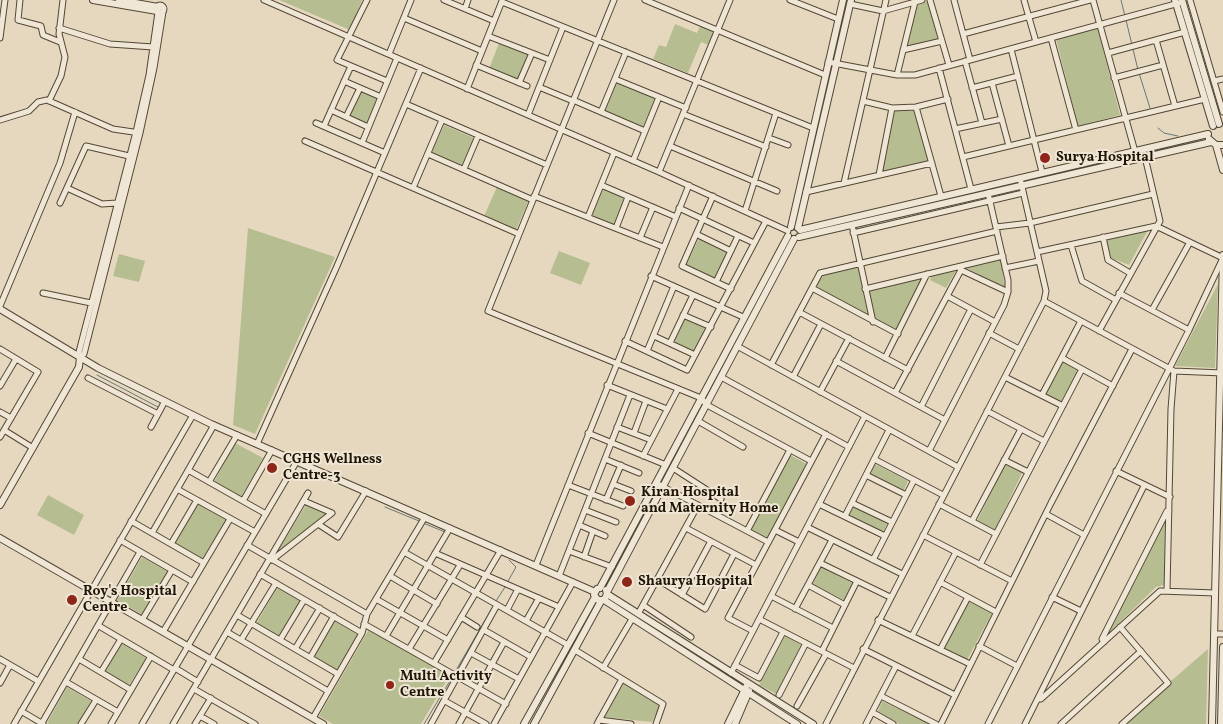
<!DOCTYPE html>
<html>
<head>
<meta charset="utf-8">
<style>
  body { margin:0 }
  canvas { display:block; background:#e6d8bf }
</style>
</head>
<body>
<canvas width="1223" height="724"></canvas>
<script>
const ctx = document.querySelector('canvas').getContext('2d');
ctx.lineJoin = 'round';
function fill(path, color) { ctx.fillStyle = color; ctx.fill(path, 'evenodd'); }
const shape = rows => new Path2D(rows.map(r => 'M' + r).join(''));
function stroke(path, color, width, dash) { ctx.strokeStyle = color; ctx.lineWidth = width; ctx.lineCap = dash ? 'butt' : 'round'; ctx.setLineDash(dash || []); ctx.stroke(path); }
function drawText(font, color, halo, rows, align = 'center') {
  ctx.font = font + ' Vollkorn,serif'; ctx.lineWidth = 4; ctx.setLineDash([]); ctx.textBaseline = 'middle'; ctx.strokeStyle = halo; ctx.fillStyle = color; for (const [text, x, y, turn = 0] of rows) {
    ctx.save(); ctx.translate(x, y); ctx.rotate((+turn || 0) * Math.PI / 180); ctx.textAlign = isNaN(turn) ? turn : align; if (halo) ctx.strokeText(text, 0, 0); ctx.fillText(text, 0, 0); ctx.restore();
  }
}
fill(shape([
  [279,0,362,0,350,30],
  [928,1,938,40,907,47,918,4],
  [675,24,697,33,700,26,715,31,709,45,701,42,688,73,653,59,659,45,666,47],
  [1098,29,1120,115,1078,126,1056,39],
  [499,43,528,54,518,80,489,69],
  [616,82,655,98,643,127,604,111],
  [360,91,378,99,367,123,349,116],
  [895,110,915,111,928,162,882,171],
  [444,125,474,138,462,165,432,152],
  [497,187,529,200,516,230,484,216],
  [603,189,625,198,614,225,592,216],
  [248,228,335,257,255,434,233,425],
  [1148,230,1129,265,1111,258,1106,239],
  [699,238,727,252,715,278,686,265],
  [559,251,590,263,581,285,550,273],
  [119,254,145,261,139,282,113,276],
  [1001,260,1005,289,967,268],
  [858,267,868,316,815,288,823,275],
  [957,269,946,288,930,280,932,275],
  [921,279,896,331,876,320,869,291],
  [1218,284,1215,368,1175,366],
  [685,319,707,328,694,352,674,343],
  [1062,361,1079,370,1061,403,1044,394],
  [235,443,263,458,241,497,214,482],
  [790,455,807,464,767,539,750,530],
  [875,464,908,481,904,490,870,473],
  [1005,465,1022,473,995,530,977,521],
  [48,495,84,515,74,535,37,515],
  [198,504,226,520,202,559,175,543],
  [306,505,326,514,276,554],
  [853,505,888,522,883,532,848,515],
  [1165,521,1164,585,1156,587,1106,636],
  [142,557,168,572,143,615,117,600],
  [821,567,852,583,844,600,813,584],
  [277,588,300,601,279,637,256,624],
  [968,601,992,613,967,660,944,649],
  [334,621,358,635,337,671,313,657],
  [369,629,450,675,421,724,333,724,319,716],
  [785,636,801,645,776,694,759,685],
  [121,643,146,658,129,685,105,671],
  [1208,649,1206,724,1125,724,1171,681],
  [624,683,660,705,652,722,604,717],
  [67,687,91,701,78,724,49,724,47,723],
  [882,701,930,724,899,724,878,711]
]), '#b6be91');
stroke(shape([
  [1121,0,1125,16],
  [1126,20,1132,45],
  [1133,49,1138,70],
  [1139,73,1150,108],
  [1158,128,1164,133,1178,136],
  [97,375,158,407],
  [385,507,419,521],
  [423,523,445,532],
  [507,583,516,567,509,560],
  [496,601,505,587],
  [455,672,491,610],
  [424,724,451,679]
]), '#6a7774', 1);
const minor = shape([
  [20,0,18,20,41,26,43,35,60,42],
  [264,0,659,172,788,231],
  [367,0,337,60,387,81],
  [444,0,494,21],
  [614,0,488,311,701,398,707,405,811,461],
  [645,0,825,75],
  [790,0,838,19],
  [930,0,949,65],
  [954,0,970,60],
  [1024,0,1036,42],
  [1093,0,1137,159],
  [1190,0,1223,112],
  [502,2,813,128],
  [850,4,883,11,922,0],
  [465,9,468,0],
  [404,18,482,51],
  [59,28,110,44,153,47],
  [963,34,1090,0],
  [488,36,550,60],
  [0,38,5,0],
  [1051,38,1076,130],
  [1156,40,1175,106],
  [1011,49,1042,172],
  [903,50,942,41],
  [1108,53,1185,32],
  [389,54,411,0],
  [965,61,982,123],
  [828,62,897,75,915,75,1179,3],
  [476,65,527,86],
  [939,68,971,189],
  [897,75,915,2],
  [1114,78,1163,65],
  [615,79,686,108],
  [344,81,381,97],
  [1214,81,1223,79],
  [519,83,532,53],
  [992,83,1009,146],
  [539,87,573,101],
  [972,88,1018,76],
  [467,89,502,1],
  [573,100,645,131],
  [49,101,61,76,65,57,59,34,63,0],
  [863,101,892,108,916,107,948,99],
  [406,104,547,165],
  [916,107,941,196],
  [331,110,368,127],
  [601,112,626,52],
  [683,114,766,147],
  [528,115,563,27],
  [346,117,360,88],
  [0,120,29,111,38,102,47,100,113,129,140,133,84,354,80,357],
  [316,123,385,153],
  [324,126,351,66],
  [955,129,1002,119],
  [140,133,154,68,163,12],
  [769,138,788,145],
  [305,141,519,234],
  [362,143,397,58],
  [670,146,777,191],
  [428,154,533,200],
  [963,157,1205,99],
  [633,161,659,97],
  [464,169,478,136],
  [659,172,730,0],
  [879,175,892,108],
  [844,183,886,0],
  [601,185,676,217],
  [67,188,102,204,117,203],
  [413,188,442,120],
  [806,192,932,163],
  [534,196,663,247],
  [713,196,682,266,731,289],
  [60,203,86,146,129,156],
  [679,208,754,243],
  [745,211,776,113],
  [588,217,614,153],
  [852,225,873,322],
  [996,227,1030,223,1153,194],
  [616,228,628,197],
  [853,233,1023,193],
  [696,234,731,251],
  [1103,237,1108,260,1130,273],
  [640,238,653,207],
  [1071,245,1082,281,1116,300],
  [1037,252,1156,226,1223,258],
  [1005,268,1039,261],
  [961,270,1008,292],
  [651,276,743,317],
  [716,282,738,236],
  [812,288,898,334],
  [865,289,1003,256],
  [43,293,91,303],
  [1119,293,1189,330],
  [947,296,995,322],
  [1044,301,1174,371,1223,373],
  [0,306,60,163,75,112],
  [1152,310,1190,242],
  [799,312,908,370],
  [683,315,711,327],
  [1099,331,1160,221,1145,157],
  [989,333,1019,349],
  [654,336,695,355],
  [625,341,687,370,766,221],
  [670,343,693,295],
  [737,346,958,467],
  [0,349,38,372,0,437],
  [647,351,674,286],
  [80,357,79,352,136,132,149,75,158,12],
  [885,358,927,274],
  [1062,358,1113,386],
  [836,361,945,420],
  [771,365,820,273,997,231],
  [721,377,849,447],
  [793,377,821,324],
  [1005,377,1063,406],
  [88,378,158,414],
  [607,385,667,409],
  [0,386,16,359],
  [820,392,849,338],
  [895,393,961,270,961,266],
  [1042,395,1081,321],
  [921,407,971,309],
  [987,411,1044,441],
  [0,412,11,418],
  [698,421,743,447],
  [151,427,165,401],
  [617,427,651,440],
  [4,430,33,448],
  [588,433,666,465],
  [634,433,646,401],
  [257,444,337,266,421,68],
  [929,451,1004,305,1008,292,1008,280,988,193],
  [643,456,678,389],
  [605,459,639,473],
  [874,459,943,495],
  [1004,460,1028,472],
  [673,468,721,499],
  [188,470,266,514],
  [1116,471,1170,497],
  [866,475,906,495],
  [209,482,237,435],
  [656,483,768,542],
  [613,484,631,491],
  [568,485,623,506],
  [177,489,255,532],
  [606,500,621,465],
  [243,501,272,450],
  [852,503,892,522],
  [819,504,885,536],
  [939,504,996,534],
  [585,510,616,522],
  [1046,514,1084,535],
  [845,516,889,430],
  [131,521,204,563],
  [972,521,1021,429],
  [318,524,338,537,366,491],
  [579,525,605,536],
  [807,527,902,574],
  [686,528,756,565],
  [775,530,799,542],
  [747,531,790,450],
  [152,533,214,425],
  [923,535,1012,581],
  [120,540,193,582],
  [171,544,197,500],
  [247,545,367,614],
  [569,551,612,567],
  [404,552,568,645],
  [435,553,559,607],
  [584,557,593,531],
  [272,560,332,513,304,501],
  [873,560,914,480],
  [820,563,890,597],
  [536,565,689,185],
  [980,565,1082,369],
  [260,574,362,633],
  [390,576,437,604],
  [559,576,630,395],
  [657,579,705,609,734,554],
  [940,582,996,612],
  [808,585,845,605],
  [1167,591,1171,409,1174,371],
  [682,595,711,541],
  [771,596,833,628],
  [1052,597,1081,611],
  [376,599,448,640],
  [643,605,691,637],
  [795,609,832,540],
  [507,610,518,589],
  [638,614,698,505],
  [237,615,338,674],
  [461,617,477,627],
  [759,619,854,668],
  [142,620,172,570],
  [878,620,970,664],
  [526,621,539,598],
  [364,624,506,704],
  [99,626,174,670],
  [1120,627,1168,683,1122,724],
  [484,630,531,657],
  [753,631,728,618,826,434],
  [163,632,230,519],
  [227,632,328,691],
  [1214,634,1223,634],
  [386,636,450,528],
  [912,636,956,552],
  [241,640,276,583],
  [280,640,304,600],
  [1104,642,1102,639,1167,511,1169,511],
  [979,646,1017,666],
  [295,649,320,608],
  [409,649,460,565],
  [863,649,955,695],
  [575,650,663,704,656,724],
  [940,650,968,597],
  [822,651,857,581],
  [471,653,519,679],
  [310,658,334,616],
  [0,659,38,681],
  [79,659,131,690],
  [434,663,501,550],
  [735,665,759,678,783,632],
  [175,668,198,682],
  [603,668,632,619],
  [101,672,121,639],
  [731,673,865,416],
  [66,682,118,712],
  [0,683,10,665],
  [194,689,255,724],
  [779,695,806,643],
  [881,696,936,724],
  [1038,699,1041,699,1160,591,1215,593],
  [445,701,486,724],
  [797,706,826,654],
  [21,711,43,724],
  [872,712,893,724],
  [200,716,214,724],
  [313,718,362,633,367,614,425,517],
  [599,720,631,724],
  [42,723,140,552],
  [14,724,193,415],
  [81,724,96,700],
  [111,724,151,656],
  [142,724,297,461],
  [173,724,308,493],
  [195,724,211,698],
  [431,724,497,605],
  [459,724,504,642],
  [494,724,573,582],
  [597,724,622,679],
  [826,724,1044,301,1046,291,1020,178],
  [866,724,896,666],
  [941,724,1051,503,1132,349],
  [988,724,1189,330,1222,260],
  [1025,724,1144,486],
  [1061,724,1141,651]
]);
const tertiary = shape([
  [93,0,157,11],
  [119,0,158,7],
  [1175,0,1213,126],
  [1182,0,1219,124],
  '156.5 9a3.5 3.5 0 1 1 7 0a3.5 3.5 0 1 1-7 0Z',
  [1209,139,1216,145,1223,145],
  [1216,145,1223,170],
  [791,227,843,0],
  [798,228,851,0],
  [800,230,1208,134],
  [799,237,1211,142],
  [0,309,98,368,211,424,595,592],
  [0,505,79,367,80,357],
  [0,538,323,724],
  [600,588,788,236],
  [597,589,594,595,598,600,604,600,607,594],
  [606,590,607,594,813,724],
  [607,592,794,239],
  [604,600,797,724],
  [524,724,595,597],
  [534,724,601,601],
  [728,724,746,687],
  [735,724,749,691],
  [1212,724,1223,255],
  [1221,724,1223,647]
]);
stroke(minor, '#534635', 7);
stroke(tertiary, '#534635', 8);
stroke(minor, '#efe6d5', 5);
stroke(tertiary, '#efe6d5', 6);
for (const [x, y, r, color] of [
  [1045,158,6,"#8f2418"],
  [272,468,6,"#8f2418"],
  [630,501,6,"#8f2418"],
  [627,582,6,"#8f2418"],
  [72,600,6,"#8f2418"],
  [390,685,5,"#8f2418"]
]) { const dot = new Path2D(); dot.arc(x, y, r, 0, 2 * Math.PI); ctx.fillStyle = color; ctx.fill(dot); stroke(dot, '#efe6d5', 2); }
drawText('bold 14px', '#221507', '#efe6d5', [
  ["Surya Hospital",1056,158],
  ["CGHS Wellness",283,460],
  ["Centre-3",283,476],
  ["Kiran Hospital",641,493],
  ["and Maternity Home",641,509],
  ["Shaurya Hospital",638,582],
  ["Roy's Hospital",83,592],
  ["Centre",83,608],
  ["Multi Activity",400,677],
  ["Centre",400,693]
], 'left');
</script>
</body>
</html>
